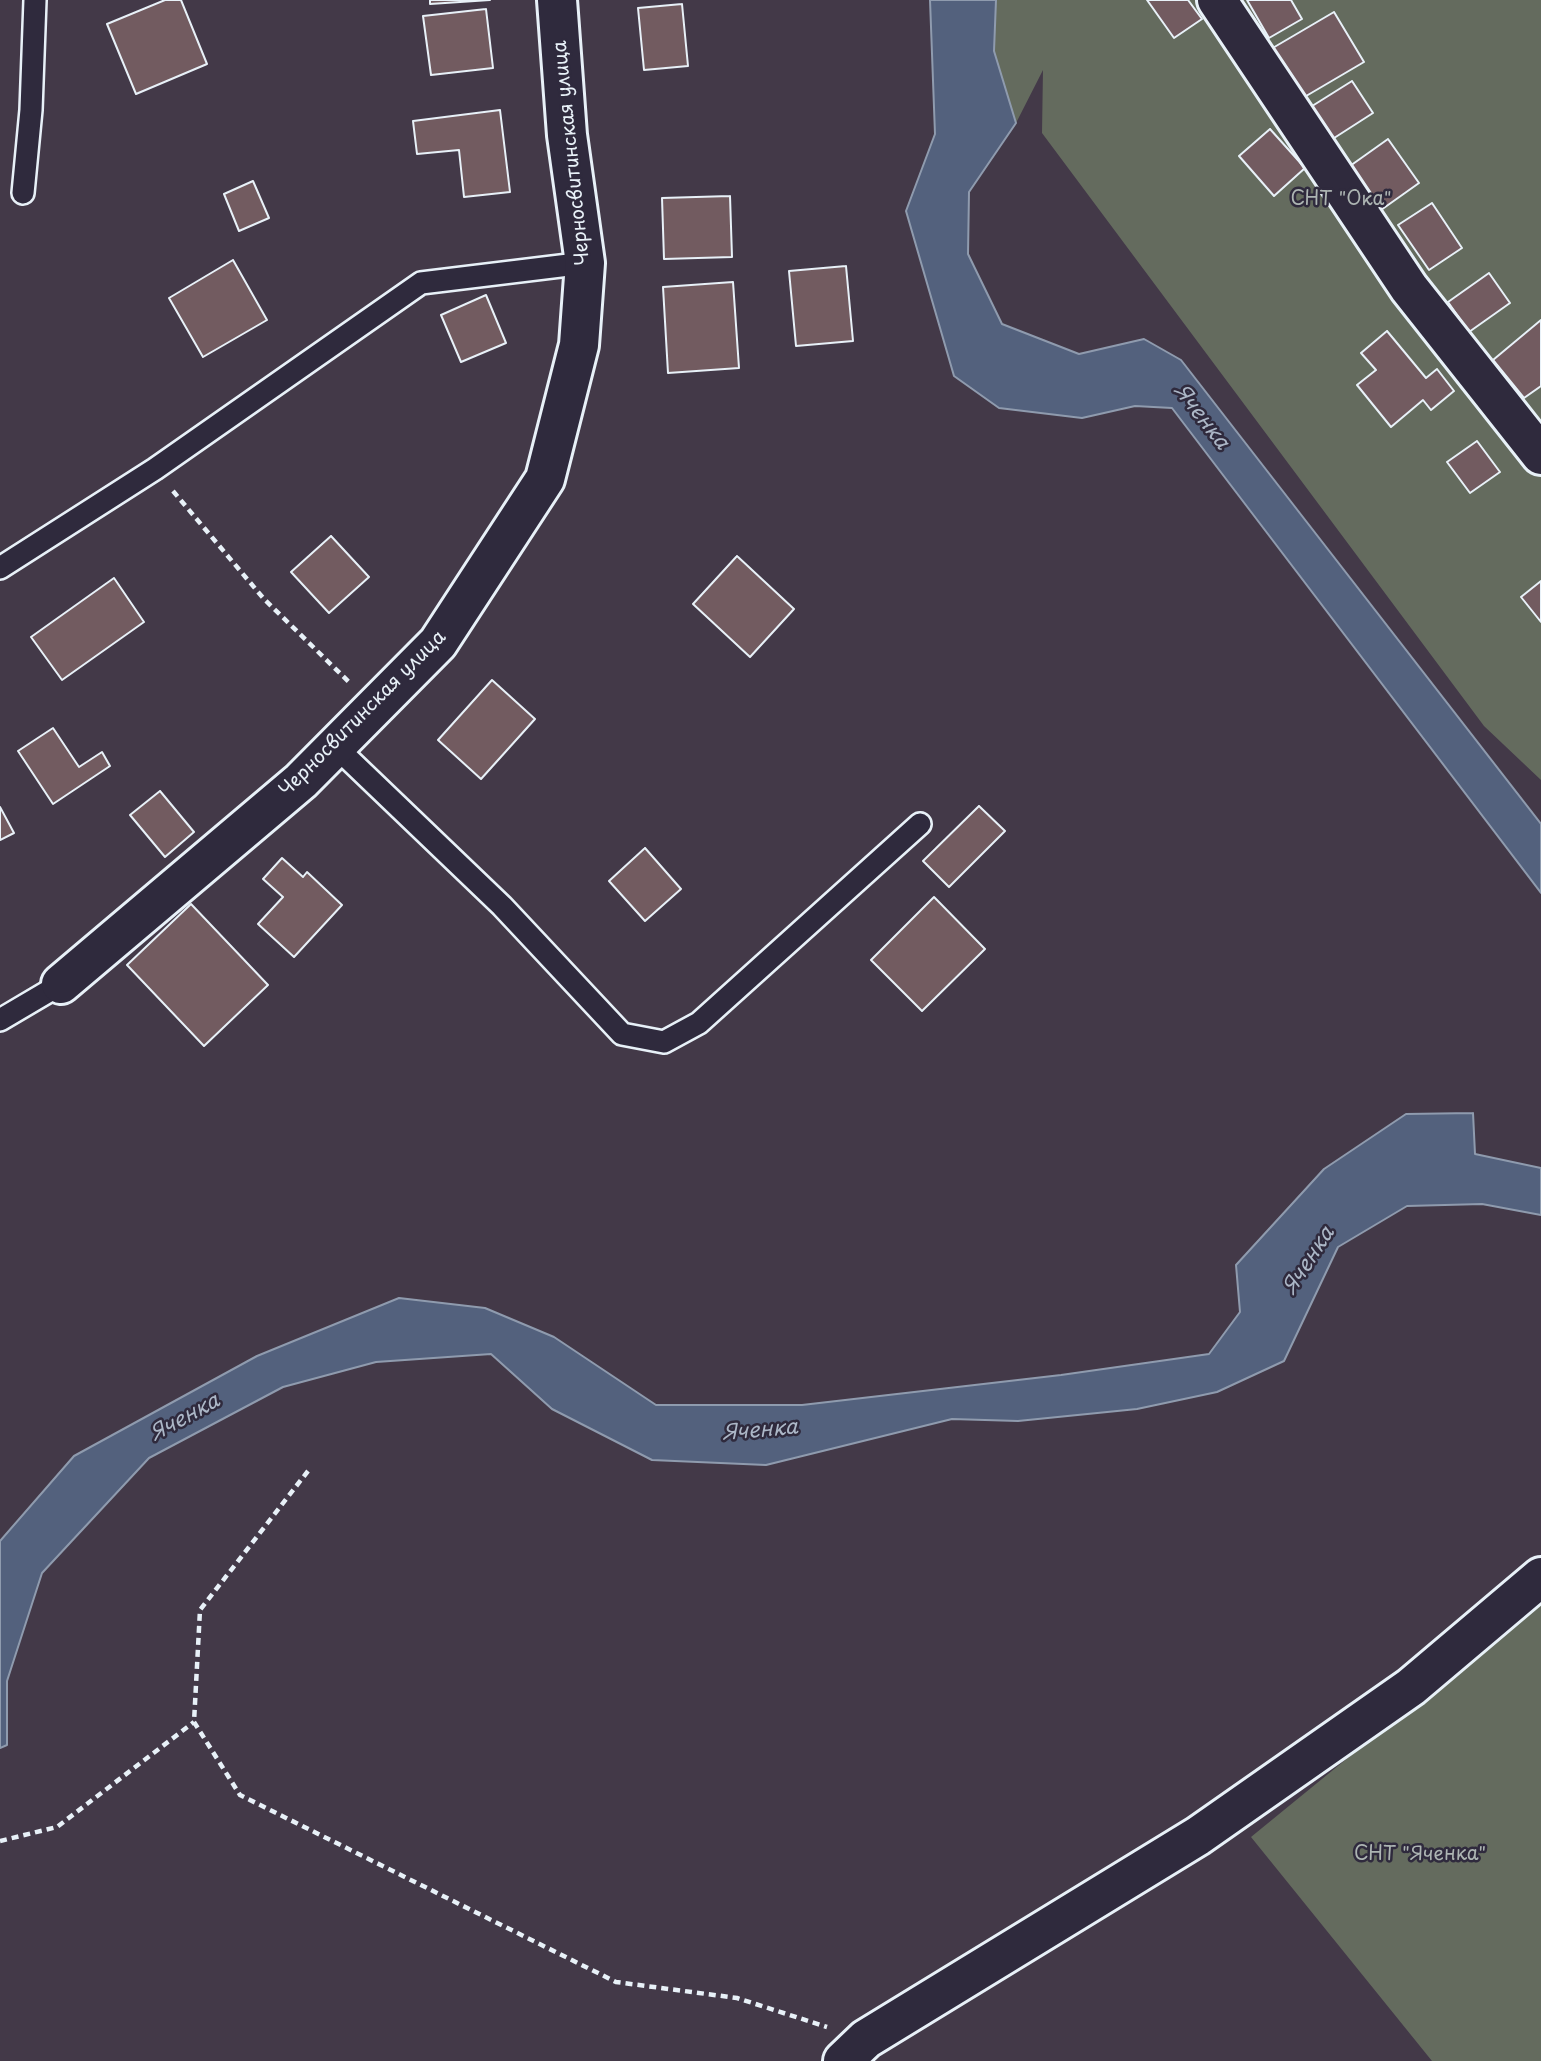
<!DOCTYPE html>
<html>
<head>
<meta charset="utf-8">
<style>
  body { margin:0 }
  canvas { display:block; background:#433948 }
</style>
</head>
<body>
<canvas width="1541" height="2061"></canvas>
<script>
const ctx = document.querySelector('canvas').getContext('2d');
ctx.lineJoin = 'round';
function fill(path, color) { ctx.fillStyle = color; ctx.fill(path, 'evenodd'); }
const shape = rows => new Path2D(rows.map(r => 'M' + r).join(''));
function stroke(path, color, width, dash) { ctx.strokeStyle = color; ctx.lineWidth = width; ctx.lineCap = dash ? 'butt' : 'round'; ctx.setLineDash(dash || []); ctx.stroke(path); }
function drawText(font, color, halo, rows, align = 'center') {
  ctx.font = font + ' "Playpen Sans",sans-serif'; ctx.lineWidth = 5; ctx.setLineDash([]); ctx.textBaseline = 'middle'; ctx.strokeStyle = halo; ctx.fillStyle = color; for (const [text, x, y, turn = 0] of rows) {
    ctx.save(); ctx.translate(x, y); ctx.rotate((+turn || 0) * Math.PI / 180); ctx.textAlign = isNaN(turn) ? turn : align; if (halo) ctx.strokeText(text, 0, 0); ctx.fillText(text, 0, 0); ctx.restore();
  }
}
fill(shape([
  [996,0,1541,0,1541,780,1484,726,1042,133,1043,70,1016,123,994,51],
  [1541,1600,1541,2061,1432,2061,1251,1837]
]), '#646b5e');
const water = shape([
  [930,0,996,0,994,51,1016,123,969,192,968,254,1002,324,1079,354,1144,339,1181,360,1541,824,1541,893,1172,408,1135,406,1082,418,999,408,954,376,906,211,935,134,930,0],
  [1473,1113,1475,1154,1541,1168,1541,1215,1482,1204,1407,1206,1338,1247,1284,1361,1217,1392,1137,1409,1018,1421,952,1419,766,1465,652,1460,552,1409,491,1354,376,1362,283,1387,149,1458,42,1573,7,1681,7,1745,0,1748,0,1541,74,1456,257,1356,399,1298,485,1308,554,1337,656,1405,802,1405,1061,1375,1209,1354,1240,1312,1236,1265,1324,1169,1406,1114,1473,1113]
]);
fill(water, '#53617d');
stroke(water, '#8f9bae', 2);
const building = shape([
  [165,0,181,0,207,64,136,94,107,24,165,0],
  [430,0,490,0,430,4,430,0],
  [1147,0,1188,0,1202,19,1174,38,1147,0],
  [1247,0,1291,0,1302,19,1269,38,1247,0],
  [682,4,688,66,644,70,638,8,682,4],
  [486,9,493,68,431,75,423,16,486,9],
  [1334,12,1364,62,1301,99,1271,49,1334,12],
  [1352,81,1373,113,1331,140,1309,108,1352,81],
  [500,110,510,192,464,197,459,150,417,154,413,121,500,110],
  [1270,129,1305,168,1274,196,1239,156,1270,129],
  [1388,139,1419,183,1381,210,1350,166,1388,139],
  [253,181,269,218,239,231,224,194,253,181],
  [730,196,732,257,664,259,662,198,730,196],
  [1432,203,1462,248,1429,270,1398,225,1432,203],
  [233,260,267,320,203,357,169,298,233,260],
  [846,266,853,341,796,346,789,271,846,266],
  [1489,273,1510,303,1469,332,1448,302,1489,273],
  [733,282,739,368,668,373,663,287,733,282],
  [486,295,506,343,461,362,441,315,486,295],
  [1541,320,1541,386,1524,398,1493,360,1541,320],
  [1387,331,1426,378,1437,369,1454,391,1431,410,1423,400,1391,427,1357,385,1376,370,1361,353,1387,331],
  [1477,441,1500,472,1470,493,1447,462,1477,441],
  [331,536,369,577,329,613,291,572,331,536],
  [737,556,794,609,750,657,693,604,737,556],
  [114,578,144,622,62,680,31,637,114,578],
  [1541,581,1541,622,1521,597,1541,581],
  [492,680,535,719,481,779,438,740,492,680],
  [53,728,79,767,102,752,110,766,53,804,18,751,53,728],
  [160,791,194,832,165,857,130,815,160,791],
  [979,806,1005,831,949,887,923,861,979,806],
  [0,807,14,833,0,840,0,807],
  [645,848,681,889,645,921,609,881,645,848],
  [282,858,303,877,307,872,342,905,294,957,258,924,283,897,263,879,282,858],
  [934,897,985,949,922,1011,871,960,934,897],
  [191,904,268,985,204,1046,127,965,191,904]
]);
fill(building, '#725b60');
stroke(building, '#e8f1f8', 2);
const service = shape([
  [23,193,31,110,35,0],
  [0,568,155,469,421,283,585,263],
  [335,746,502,906,622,1034,664,1042,699,1023,920,824],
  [0,1020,61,984]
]);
const minor = shape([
  [1217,0,1409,288,1541,455],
  [61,984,301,781,438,643,545,479,579,345,585,263,567,135,557,0]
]);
const tertiary = shape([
  [843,2061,866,2039,1198,1836,1411,1687,1541,1577]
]);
stroke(service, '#e8f1f8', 26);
stroke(minor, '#e8f1f8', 44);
stroke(tertiary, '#e8f1f8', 44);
stroke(shape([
  [173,491,264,599,350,683],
  [308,1471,200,1610,194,1722,240,1795,616,1982,737,1998,827,2027],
  [0,1841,57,1827,194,1722]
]), '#e8f1f8', 4.5, [7, 5]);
stroke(service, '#2f2a3d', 21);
stroke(minor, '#2f2a3d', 38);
stroke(tertiary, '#2f2a3d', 38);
drawText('19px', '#e8f1f8', '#2f2a3d', [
  ["Черносвитинская улица",572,153,-96],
  ["Черносвитинская улица",363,714,-45]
]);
drawText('19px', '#adb5b3', '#2f2a3d', [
  ["СНТ \"Ока\"",1341,200],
  ["СНТ \"Яченка\"",1420,1855]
]);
drawText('italic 21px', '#acb7c7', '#2f2a3d', [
  ["Яченка",1201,417,52],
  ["Яченка",1309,1261,-57],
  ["Яченка",185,1418,-29],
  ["Яченка",760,1431,-5]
]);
</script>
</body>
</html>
